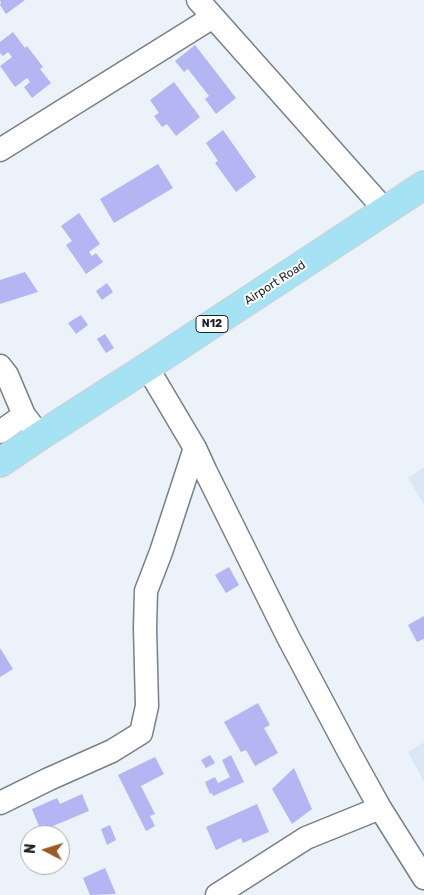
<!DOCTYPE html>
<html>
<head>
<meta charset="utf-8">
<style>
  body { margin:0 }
  #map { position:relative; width:424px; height:895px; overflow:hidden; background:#ebf2fa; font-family:Rubik,sans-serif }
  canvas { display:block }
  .north { position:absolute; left:20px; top:825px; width:50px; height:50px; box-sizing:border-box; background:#fff; border:1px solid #a6a7a9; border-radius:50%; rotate:275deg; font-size:14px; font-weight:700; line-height:20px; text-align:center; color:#212427 }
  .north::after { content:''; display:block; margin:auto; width:18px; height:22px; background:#9a5a25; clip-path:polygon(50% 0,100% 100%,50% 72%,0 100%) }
</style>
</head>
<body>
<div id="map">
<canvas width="424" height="895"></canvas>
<div class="north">N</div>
</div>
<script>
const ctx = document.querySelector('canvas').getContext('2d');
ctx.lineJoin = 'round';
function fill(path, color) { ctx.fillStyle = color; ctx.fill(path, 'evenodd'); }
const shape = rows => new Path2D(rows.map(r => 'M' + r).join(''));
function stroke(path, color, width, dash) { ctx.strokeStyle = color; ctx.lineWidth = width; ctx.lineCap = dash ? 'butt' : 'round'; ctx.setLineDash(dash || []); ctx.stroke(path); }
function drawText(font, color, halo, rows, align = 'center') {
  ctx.font = font + ' Rubik,sans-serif'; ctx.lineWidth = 4; ctx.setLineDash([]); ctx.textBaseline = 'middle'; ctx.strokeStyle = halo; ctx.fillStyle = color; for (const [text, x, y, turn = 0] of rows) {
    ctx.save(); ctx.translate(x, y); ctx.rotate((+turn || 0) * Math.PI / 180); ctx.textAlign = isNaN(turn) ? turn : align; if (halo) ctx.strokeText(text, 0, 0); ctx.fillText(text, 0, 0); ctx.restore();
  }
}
fill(shape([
  [424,467,424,505,408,478],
  [424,742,424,782,408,752]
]), '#dbe7f5');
fill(shape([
  [0,0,25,0,6,14,0,5,1,3],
  [13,32,25,48,27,46,43,67,40,69,51,83,32,98,24,87,30,82,27,78,15,87,0,66,12,57,8,52,3,56,0,53,0,42],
  [195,45,236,98,216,114,205,99,209,96,188,69,184,72,175,61],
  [174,82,200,117,176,136,167,124,162,127,154,116,159,113,150,100],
  [223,130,256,177,236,192,215,163,218,161,206,143],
  [158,164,173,188,114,223,100,199],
  [79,213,100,244,89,252,92,256,96,253,103,262,86,274,66,245,72,241,61,226],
  [25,272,38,292,0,304,0,280],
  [107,283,113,292,102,300,96,291],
  [81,315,88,325,76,334,68,323],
  [105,334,114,348,106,353,97,339],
  [229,567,239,585,226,593,215,575],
  [424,616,424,639,417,642,408,625],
  [0,648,13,669,0,677],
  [258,703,270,725,264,728,278,753,255,766,246,750,241,752,224,722],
  [210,755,215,763,206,768,201,760],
  [231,755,244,782,213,796,212,793,210,794,205,782,215,777,218,783,230,777,222,760],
  [155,757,164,774,141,786,155,814,150,816,155,826,146,831,118,775],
  [294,768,312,809,292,824,272,789],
  [82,794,89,811,41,831,32,809,57,798,60,804],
  [257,804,269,832,243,843,241,838,216,850,206,827],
  [110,825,116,840,107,845,101,829],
  [105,868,116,894,90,895,83,878]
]), '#b4b5f3');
const minor = shape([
  [198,0,385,210],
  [0,150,213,17],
  [0,366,7,375,24,415,40,436],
  [147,367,195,448,206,472,288,637,349,752,380,808,424,878],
  [0,432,24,415],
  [0,803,49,779,112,751,141,733,147,706,145,628,146,591,161,552,195,448],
  [217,895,306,838,380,808]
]);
const highway = shape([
  [0,463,40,436,147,367,424,185]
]);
stroke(minor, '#797f86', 25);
stroke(highway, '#cecfcf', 30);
stroke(minor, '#fff', 22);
stroke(highway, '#a5e2f3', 28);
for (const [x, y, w] of [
  [212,324,32]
]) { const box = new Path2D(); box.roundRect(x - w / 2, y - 8.5, w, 17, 4); ctx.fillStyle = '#fff'; ctx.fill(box); stroke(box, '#212427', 1); }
drawText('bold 11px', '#212427', null, [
  ["N12",212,324]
]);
drawText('12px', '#212427', '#fff', [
  ["Airport Road",275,283,-33]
]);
</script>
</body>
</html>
